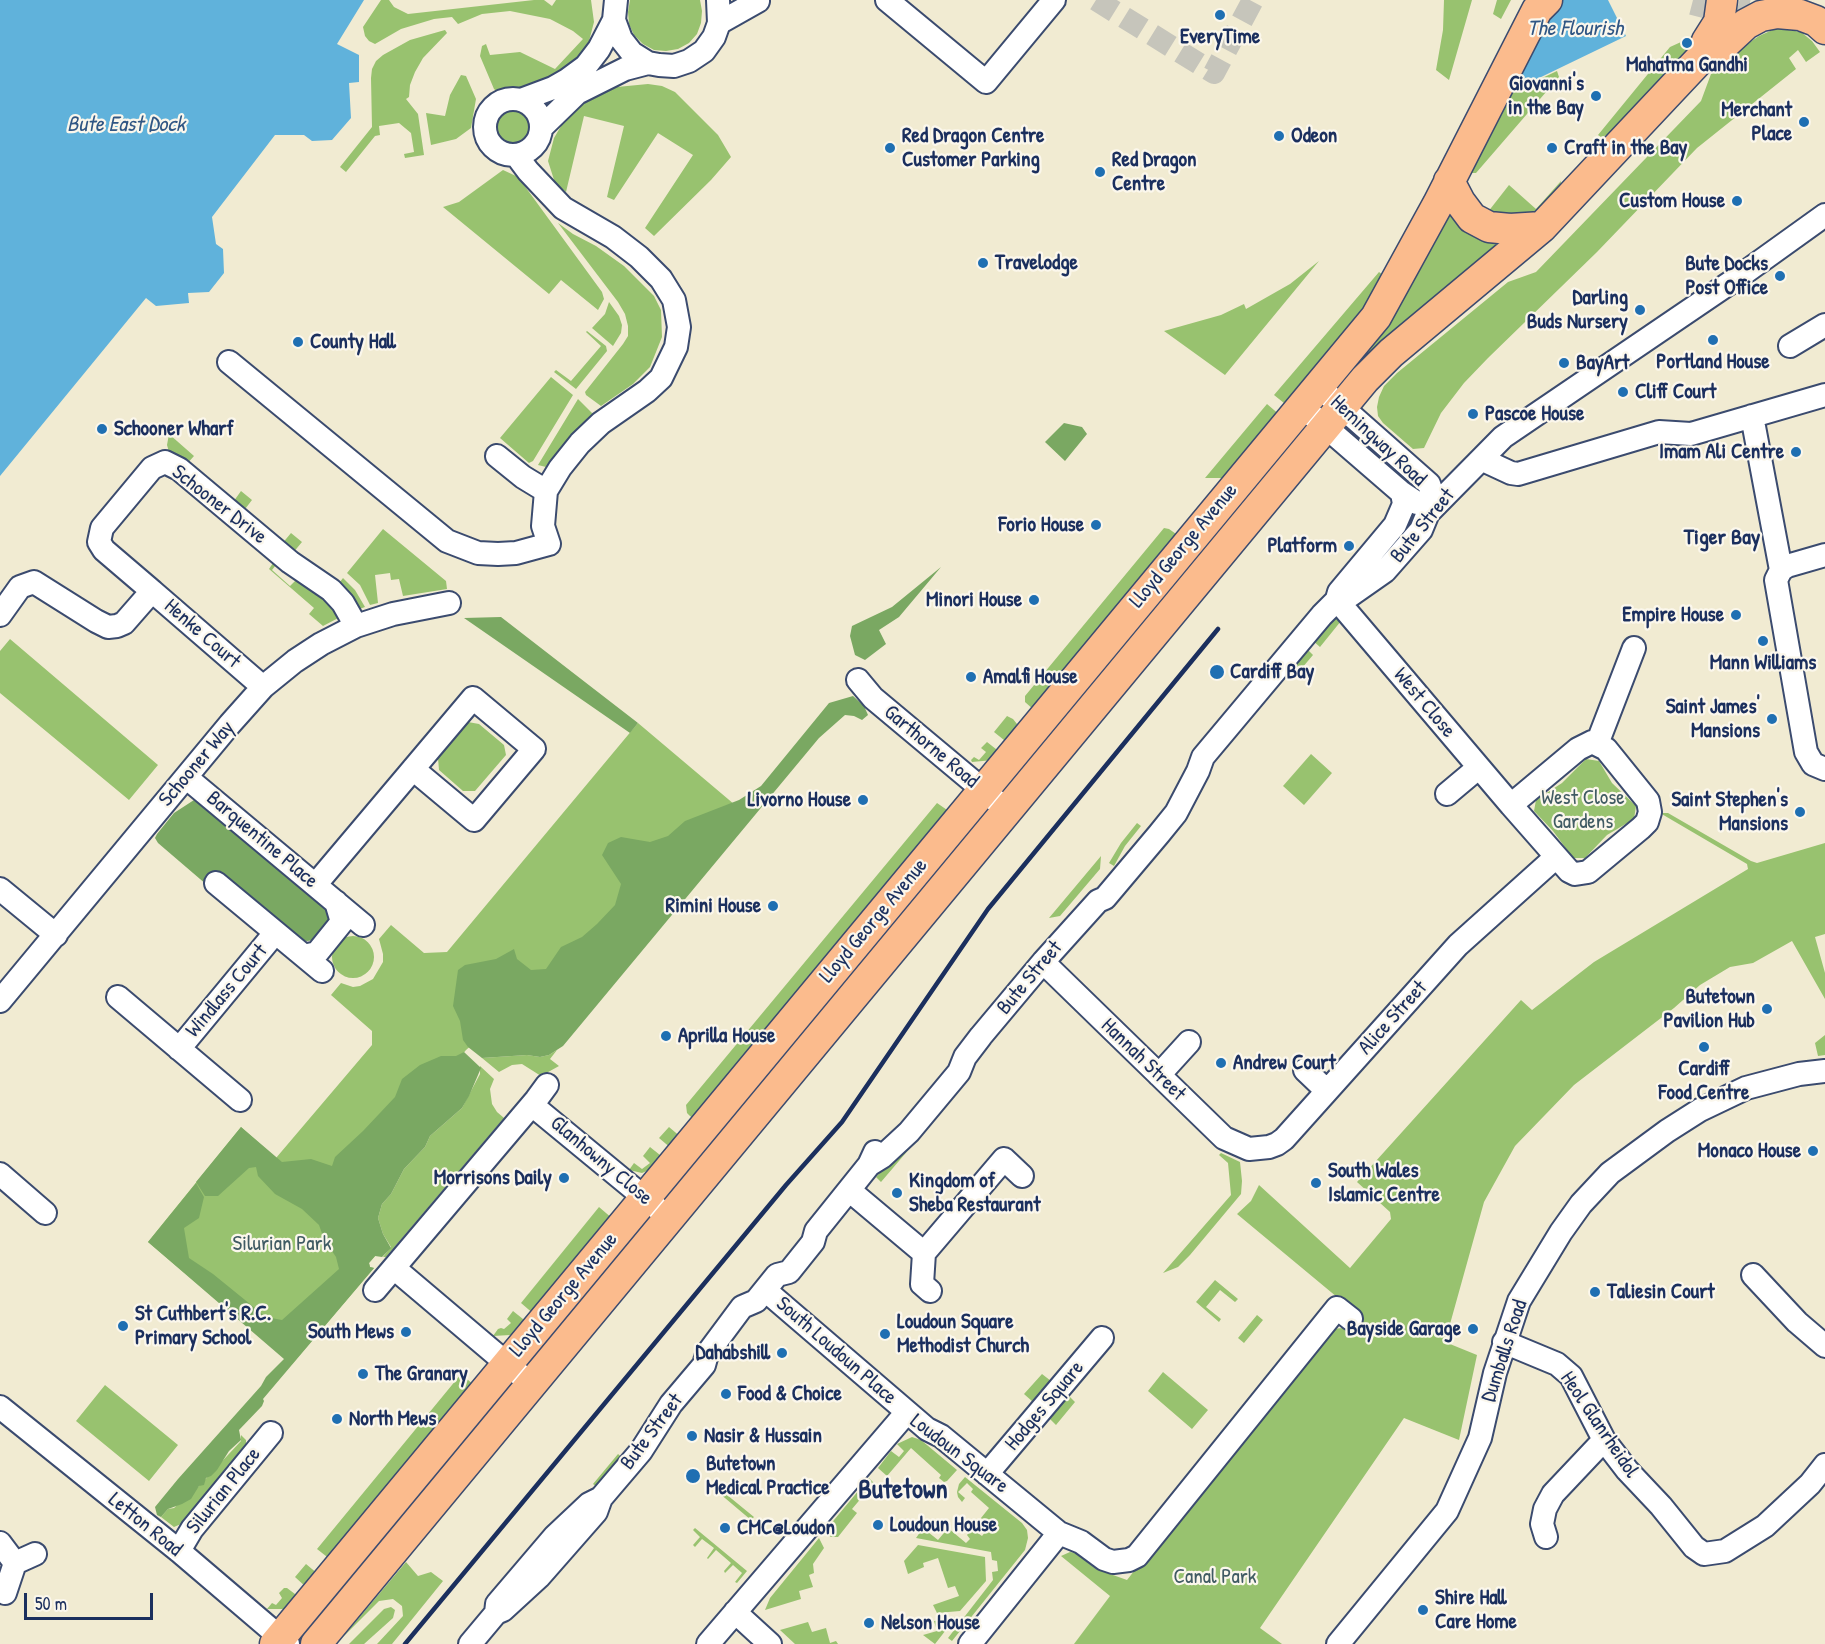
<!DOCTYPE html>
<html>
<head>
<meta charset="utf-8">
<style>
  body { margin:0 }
  #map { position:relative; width:1825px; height:1644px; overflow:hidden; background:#f1ebd2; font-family:"Patrick Hand",sans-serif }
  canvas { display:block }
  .scale { position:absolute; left:24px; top:1593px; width:129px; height:27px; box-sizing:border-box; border:3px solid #1b2f5e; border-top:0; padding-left:8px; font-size:18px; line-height:21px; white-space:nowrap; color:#1b2f5e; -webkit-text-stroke:4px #fbf7ec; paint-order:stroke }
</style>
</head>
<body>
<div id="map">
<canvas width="1825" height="1644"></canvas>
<div class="scale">50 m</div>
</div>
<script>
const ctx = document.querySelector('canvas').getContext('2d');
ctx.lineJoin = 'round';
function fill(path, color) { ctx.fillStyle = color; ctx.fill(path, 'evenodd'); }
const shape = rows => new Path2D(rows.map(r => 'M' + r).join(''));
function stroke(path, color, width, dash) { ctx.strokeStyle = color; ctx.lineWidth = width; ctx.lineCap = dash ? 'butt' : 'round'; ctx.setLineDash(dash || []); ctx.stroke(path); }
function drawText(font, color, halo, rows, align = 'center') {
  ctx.font = font + ' "Patrick Hand",sans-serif'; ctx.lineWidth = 4.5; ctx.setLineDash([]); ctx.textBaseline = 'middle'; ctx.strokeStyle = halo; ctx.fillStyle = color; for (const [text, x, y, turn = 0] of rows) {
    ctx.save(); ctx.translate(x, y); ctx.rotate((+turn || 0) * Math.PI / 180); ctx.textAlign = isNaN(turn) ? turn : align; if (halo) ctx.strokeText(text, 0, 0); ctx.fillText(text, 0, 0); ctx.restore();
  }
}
fill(shape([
  [381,0,389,0,394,7,408,14,534,0,544,0,552,6,556,0,591,0,594,22,588,45,575,60,578,65,529,90,501,95,494,89,480,56,482,46,486,44,490,55,520,52,555,69,583,39,573,31,550,19,510,11,482,14,458,24,452,17,434,19,401,29,375,44,369,41,365,36,363,27],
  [630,0,700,0,702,11,701,23,697,34,689,43,678,49,666,51,654,50,643,44,634,35,629,24,628,12],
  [1444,0,1472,0,1449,80,1436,70,1443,30],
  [1497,0,1511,0,1501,19,1493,14],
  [1777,28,1801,32,1812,41,1820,52,1806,62,1798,50,1789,58,1796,69,1697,148,1597,252,1488,358,1464,383,1441,413,1424,448,1413,449,1383,423,1378,416,1377,407,1379,397,1384,386,1397,373,1508,282,1536,272,1701,101,1711,74,1740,49,1759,36],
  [445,30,447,33,423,58,415,72,410,85,409,97,406,99,418,114,424,155,405,158,404,154,414,152,411,133,399,123,379,126,380,135,375,136,346,172,340,167,372,127,371,78,372,69,376,61,383,55,410,40],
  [1700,32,1702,34,1671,75,1622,127,1617,132,1601,137,1598,135,1670,47,1681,42,1688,49,1693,43,1688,38],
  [1557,71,1559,77,1476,173,1466,173,1506,95],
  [461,75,466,76,476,99,471,128,456,139,431,145,426,113,445,116,450,95],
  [648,84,662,86,675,92,718,135,731,157,711,180,654,236,645,228,693,155,658,133,614,200,607,197,624,126,584,116,566,192,555,183,548,161,554,138,564,121,588,96,617,87],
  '492 127a21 21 0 1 1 42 0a21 21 0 1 1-42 0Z',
  [503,170,516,176,521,181,602,292,604,299,598,310,561,280,549,294,443,207,459,202],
  [1561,181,1560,191,1530,219,1484,217,1509,185,1536,209],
  [1450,206,1485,241,1505,247,1345,388,1338,383],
  [558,223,573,234,596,246,624,266,654,296,661,310,662,337,650,367,633,384,601,406,586,395,585,392,623,344,628,336,628,326,625,314,618,302],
  [1319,261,1225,375,1164,331,1221,315,1244,304,1246,309,1290,284],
  [1379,272,1386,277,1380,288,1289,407,1274,395],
  [609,302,619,316,622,325,621,333,613,346,592,328,605,314],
  [587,331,606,346,607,351,576,389,554,372,556,370,571,381,601,346,586,332],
  [551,377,573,395,533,461,529,463,500,438],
  [578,399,594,415,561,449,546,467,538,465],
  [1267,404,1281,416,1227,478,1205,478],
  [169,434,194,456,185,466,169,452,167,445],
  [1370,440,1418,482,1413,489,1364,447],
  [241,491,252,500,242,513,231,505],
  [1164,528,1169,529,1179,536,1034,710,1025,702,1025,696],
  [383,529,446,581,447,589,403,596,399,579,391,580,390,573,375,575,378,603,370,605,360,585,347,573],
  [291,533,302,542,292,554,281,545],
  [267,553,279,561,272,570,290,586,299,577,344,615,323,626,309,614,314,608,269,569,273,563,264,556],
  [343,578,355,590,365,607,354,611,336,587],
  [1333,618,1339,618,1341,621,1320,647,1312,640],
  [10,639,158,765,129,800,0,693,0,651],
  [1305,647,1313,655,1296,675,1288,669],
  [1007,716,1013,719,1021,729,1009,744,994,732],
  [468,722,479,724,504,745,506,755,475,791,463,791,439,770,438,758],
  [638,723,741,810,466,1050,414,1114,373,1179,377,1254,369,1263,370,1267,374,1268,292,1364,148,1242,241,1127,276,1158,372,1045,372,1031,331,995,341,983,353,987,360,986,373,979,383,962,383,954,379,939,391,925,424,953,447,952],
  [987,742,1001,753,993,760,972,762,971,760,974,757,979,760,986,752,981,748],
  [1311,754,1332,773,1304,805,1283,786],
  [1586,759,1599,761,1612,783,1636,806,1634,819,1607,835,1585,858,1573,858,1553,831,1534,811,1536,800,1562,783],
  [937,803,950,812,694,1119,690,1116,687,1113,686,1105],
  [1660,813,1668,813,1751,861,1757,863,1825,843,1825,934,1815,937,1825,973,1825,999,1792,941,1753,963,1730,967,1700,985,1674,1008,1574,1085,1515,1146,1484,1202,1445,1342,1477,1355,1459,1440,1404,1418,1260,1628,1282,1644,1074,1644,1110,1596,1061,1556,1070,1552,1075,1553,1096,1569,1127,1580,1316,1342,1331,1329,1343,1328,1350,1331,1361,1317,1237,1214,1251,1201,1259,1185,1350,1268,1391,1219,1390,1212,1357,1182,1521,1000,1532,1010,1594,962,1748,869,1747,864],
  [1137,823,1141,826,1125,846,1114,866,1109,863,1121,843],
  [1101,856,1100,869,1060,916,1049,918],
  '332 957a21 21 0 1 1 42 0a21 21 0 1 1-42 0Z',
  [1825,1035,1825,1055,1818,1056,1815,1043],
  [557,1050,550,1059,559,1066,541,1076,522,1064,512,1065,499,1072,482,1058,527,1055,540,1057,549,1055],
  [480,1066,494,1079,490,1089,492,1104,497,1112,504,1118,386,1257,383,1257,391,1247,383,1234,378,1218,382,1204,391,1194,404,1169,425,1147,430,1136,462,1108,480,1074],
  [923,1123,928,1127,881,1182,876,1177],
  [669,1127,682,1138,672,1149,659,1138],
  [650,1147,665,1159,649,1170,642,1173,629,1170,634,1163,642,1169,650,1163,643,1156],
  [1221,1153,1240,1162,1242,1181,1241,1194,1190,1255,1178,1267,1163,1273,1231,1195,1228,1163,1219,1155],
  [599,1207,613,1219,535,1315,521,1303],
  [1215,1280,1238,1299,1235,1302,1220,1290,1206,1307,1221,1319,1219,1322,1196,1302],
  [513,1311,528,1323,510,1335,493,1336,498,1329,501,1328,504,1329,511,1323,507,1319],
  [1257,1315,1263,1320,1244,1343,1238,1338],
  [1163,1372,1208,1410,1192,1429,1148,1391],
  [461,1374,474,1385,331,1560,317,1549],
  [1042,1374,1051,1381,1033,1402,1024,1394],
  [105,1385,178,1445,149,1481,76,1421],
  [1069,1396,1075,1402,1056,1425,1050,1419],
  [481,1411,489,1418,332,1607,325,1601],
  [241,1435,246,1440,246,1445,181,1524,174,1527,161,1517,168,1509,174,1508,199,1486,241,1441],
  [912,1437,921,1440,957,1470,947,1481,944,1482,939,1478,941,1475,911,1448,887,1476,878,1468,891,1451,899,1457,904,1451,897,1444],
  [618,1454,623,1458,598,1488,593,1484],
  [965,1477,1022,1523,1027,1530,1028,1538,1025,1550,952,1641,948,1638,993,1580,992,1572,998,1571,997,1561,992,1560,991,1552,916,1538,923,1528,938,1540,948,1528,966,1543,970,1539,967,1535,972,1529,982,1536,990,1526,981,1518,989,1508,971,1492,973,1489,967,1483,958,1492,965,1498,962,1502,958,1497,957,1492,959,1484],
  [869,1478,874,1483,852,1509,857,1513,838,1537,831,1537,824,1532],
  [721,1490,754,1517,751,1520,719,1493],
  [695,1528,747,1571,737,1583,735,1582,742,1573,733,1565,725,1573,724,1571,731,1563,716,1550,708,1559,707,1558,714,1548,702,1539,695,1547,693,1545,700,1537,693,1530],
  [819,1538,824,1548,813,1564,814,1573,809,1575,813,1587,799,1591,801,1599,765,1610,770,1598],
  [918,1545,985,1557,986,1581,960,1611,937,1613,933,1605,959,1596,955,1586,948,1588,938,1558,923,1563,924,1567,908,1574,904,1561],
  [406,1562,418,1576,431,1572,443,1581,392,1644,377,1644,403,1616,402,1606,393,1599,379,1601,342,1638],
  [306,1564,318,1574,307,1588,295,1577],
  [284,1588,287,1588,299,1597,285,1609,267,1609,272,1603,276,1605,282,1598,279,1593],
  [391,1607,395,1610,393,1618,364,1644,349,1644,384,1609],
  [956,1617,935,1644,923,1635,937,1631,934,1621],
  [808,1622,812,1632,826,1628,830,1643,836,1641,838,1644,795,1644,780,1630]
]), '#98c26f');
fill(shape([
  [1064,423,1082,427,1087,434,1065,461,1045,442],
  [941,567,899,617,879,630,886,644,865,660,855,655,850,636,852,626,892,607],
  [501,617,572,672,638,723,630,733,464,618],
  [853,696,864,706,868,715,862,720,854,716,845,715,819,738,563,1046,549,1055,540,1057,527,1055,482,1058,468,1047,463,1040,460,1021,453,1006,458,970,465,965,496,959,514,949,517,959,531,970,546,969,561,947,582,937,597,924,615,905,621,884,602,855,608,843,621,837,650,842,668,836,685,821,739,800,761,786,829,703],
  [194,800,202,801,327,908,329,918,326,929,316,940,307,941,297,940,207,885,158,843,155,838,157,834,174,813],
  [464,1052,481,1068,469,1096,462,1108,430,1136,425,1147,404,1169,391,1194,382,1204,378,1218,383,1234,391,1248,382,1257,375,1256,369,1263,370,1267,374,1268,263,1399,264,1401,262,1406,239,1430,241,1440,229,1451,217,1470,211,1476,206,1478,204,1485,199,1486,191,1499,182,1504,168,1509,161,1517,157,1515,155,1507,178,1479,261,1386,266,1377,284,1359,148,1242,196,1183,204,1197,199,1218,184,1228,189,1258,213,1274,266,1317,282,1320,339,1269,336,1257,324,1239,319,1225,302,1209,275,1194,258,1176,256,1167,249,1168,218,1196,205,1196,196,1182,241,1127,282,1162,311,1159,332,1166,335,1157,363,1131,395,1097,402,1079,420,1065,441,1056,456,1056]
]), '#7aa862');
fill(shape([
  [0,0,364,0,337,44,359,55,359,82,349,83,351,118,332,140,312,141,304,135,275,135,212,217,216,244,223,249,224,273,209,292,188,293,189,303,156,306,146,298,0,476],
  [1557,0,1608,0,1626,36,1508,93]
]), '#60b2db');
stroke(shape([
  [1096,0,1214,73,1253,0]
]), '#c6c5bb', 22, [22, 11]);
stroke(shape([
  [1693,0,1747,14]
]), '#c6c5bb', 30, [30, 15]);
const minor = shape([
  [616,0,614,20,621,39,632,53,648,63,659,65,674,66,689,61,704,51,714,37,719,23,718,0],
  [887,0,986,82,1054,0],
  [719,23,758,1],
  '485 127a28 28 0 1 1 56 0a28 28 0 1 1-56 0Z',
  [521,100,553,88,567,80,586,66,599,49,614,20],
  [541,128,577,93,625,69,648,63],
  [1790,346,1825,325],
  [229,362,447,541,478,553,498,554,516,553,549,544,543,526,546,491,560,468,580,443,601,423,647,391,661,378,676,347,679,327,674,300,661,279,639,257,613,237,563,208,528,171,516,155],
  [1318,386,1429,484,1436,504],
  [1313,416,1402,493,1417,503,1436,504],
  [1752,416,1781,570,1776,580,1806,752,1813,764,1825,769],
  [497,456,523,477,546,491],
  [1483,460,1511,473,1518,474,1659,432,1691,434,1825,395],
  [1781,570,1787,566,1825,555],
  [152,591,104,550,99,542,102,528,152,468,165,462,179,469,290,562,331,590,343,603,356,626],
  [1337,599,1339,592,1395,525,1404,504,1402,493],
  [1337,600,1511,805],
  [0,615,20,587,34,582,96,621,108,627,117,626,124,623,152,591,263,687],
  [858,680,873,698,1007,810],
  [1592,742,1606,749,1648,801,1650,812,1647,822,1641,828,1588,872,1575,874,1569,871,1511,805,1578,749,1592,742],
  [1597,744,1634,648],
  [187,778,363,925],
  [1447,794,1478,768],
  [216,883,322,971],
  [316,884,473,698,534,749,474,820,413,769],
  [0,889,56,935],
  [304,956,317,953,342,922,336,902],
  [1043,962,1224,1138,1249,1149,1269,1147,1277,1144,1284,1139,1458,945,1556,857],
  [118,997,240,1100],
  [0,1001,230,724,263,687,295,661,321,644,356,626,393,614,449,603],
  [179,1049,275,933],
  [1305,1070,1327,1091],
  [1159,1075,1189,1042],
  [532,1105,657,1208],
  [869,1165,882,1157,909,1132,959,1072,965,1057,981,1036,1043,962,1098,901,1105,898,1159,834,1176,813,1198,771,1203,757,1322,615,1337,600,1345,599,1385,571,1421,530,1428,513,1503,437,1740,276,1825,215],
  [0,1174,45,1213],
  [849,1190,924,1253],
  [394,1268,531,1384],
  [1753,1275,1797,1322,1825,1346],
  [375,1290,536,1100,547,1085],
  [765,1290,927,1429,941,1436,1059,1533,970,1644],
  [930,1291,922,1284,924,1253,1004,1159,1022,1176],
  [1504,1342,1557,1364,1571,1376,1604,1440,1627,1470,1661,1506,1694,1547,1704,1554,1725,1551,1765,1526,1810,1484,1825,1465],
  [0,1407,179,1551,288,1644],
  [987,1474,1102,1338],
  [601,1498,641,1451,671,1404,704,1365,707,1354,742,1307,756,1301,777,1275,789,1272,813,1242,816,1231,869,1165,875,1152],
  [1059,1533,1081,1542,1104,1559,1113,1562,1129,1560,1137,1556,1337,1308,1351,1319],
  [1546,1537,1542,1524,1545,1509,1553,1494,1604,1440],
  [0,1543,15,1563],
  [179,1551,192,1529,271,1433],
  [5,1593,15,1563,35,1554],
  [735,1612,770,1644],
  [470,1644,496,1613,503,1610,539,1577,596,1512,601,1498,589,1504,555,1536,497,1604,496,1613],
  [708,1644,907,1412],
  [1338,1644,1447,1511,1480,1438,1495,1373,1519,1301,1561,1232,1581,1204,1610,1173,1667,1131,1700,1110,1746,1088,1799,1074,1825,1071]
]);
const major = shape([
  [1706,56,1717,51,1746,24,1761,16,1777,13,1800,15,1816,21,1825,29],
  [1449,181,1460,202,1472,218,1489,227,1510,229,1542,227],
  [275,1644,1376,317,1438,204,1537,10,1547,0],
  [316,1644,1365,379,1391,353,1542,227,1701,58,1707,41,1719,22,1722,0]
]);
stroke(minor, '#3b4b6f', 26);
stroke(major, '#3b4b6f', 33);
stroke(minor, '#fff', 22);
stroke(major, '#fbbb8d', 30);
stroke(shape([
  [405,1644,786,1185,842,1122,988,909,1218,629]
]), '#1b2f5e', 4.5);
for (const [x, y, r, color] of [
  [1220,15,6,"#1f6fb2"],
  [1687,43,6,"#1f6fb2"],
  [1596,96,6,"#1f6fb2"],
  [1804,122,6,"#1f6fb2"],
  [1279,136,6,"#1f6fb2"],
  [890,148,6,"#1f6fb2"],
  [1552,148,6,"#1f6fb2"],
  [1100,172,6,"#1f6fb2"],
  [1737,201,6,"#1f6fb2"],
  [983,263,6,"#1f6fb2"],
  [1780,276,6,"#1f6fb2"],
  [1640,310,6,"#1f6fb2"],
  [1713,340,6,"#1f6fb2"],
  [298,342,6,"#1f6fb2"],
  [1564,363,6,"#1f6fb2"],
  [1623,392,6,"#1f6fb2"],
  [1473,414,6,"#1f6fb2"],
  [102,429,6,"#1f6fb2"],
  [1796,452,6,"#1f6fb2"],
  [1096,525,6,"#1f6fb2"],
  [1349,546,6,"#1f6fb2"],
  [1034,600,6,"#1f6fb2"],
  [1736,615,6,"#1f6fb2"],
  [1763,641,6,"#1f6fb2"],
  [1217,672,8,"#1f6fb2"],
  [971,677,6,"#1f6fb2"],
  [1772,719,6,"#1f6fb2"],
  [863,800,6,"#1f6fb2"],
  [1800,812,6,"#1f6fb2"],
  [773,906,6,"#1f6fb2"],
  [1767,1009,6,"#1f6fb2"],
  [666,1036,6,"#1f6fb2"],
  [1704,1047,6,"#1f6fb2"],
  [1221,1063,6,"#1f6fb2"],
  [1813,1151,6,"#1f6fb2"],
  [564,1178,6,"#1f6fb2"],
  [1316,1183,6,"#1f6fb2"],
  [897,1193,6,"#1f6fb2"],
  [1595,1292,6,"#1f6fb2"],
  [123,1326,6,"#1f6fb2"],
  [1473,1329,6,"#1f6fb2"],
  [406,1332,6,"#1f6fb2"],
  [885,1334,6,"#1f6fb2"],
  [782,1353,6,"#1f6fb2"],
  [363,1374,6,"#1f6fb2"],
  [726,1394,6,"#1f6fb2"],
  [337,1419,6,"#1f6fb2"],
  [692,1436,6,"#1f6fb2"],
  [693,1476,8,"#1f6fb2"],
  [878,1525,6,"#1f6fb2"],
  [725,1528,6,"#1f6fb2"],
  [1423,1610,6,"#1f6fb2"],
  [869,1623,6,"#1f6fb2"]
]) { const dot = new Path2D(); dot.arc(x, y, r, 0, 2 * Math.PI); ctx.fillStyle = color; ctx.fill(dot); stroke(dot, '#fbf7ec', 2); }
drawText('bold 21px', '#1b2f5e', '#fbf7ec', [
  ["EveryTime",1220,37,"center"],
  ["Mahatma Gandhi",1687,65,"center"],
  ["Giovanni's",1584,84,"right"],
  ["in the Bay",1584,108,"right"],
  ["Merchant",1792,110,"right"],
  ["Place",1792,134,"right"],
  ["Red Dragon Centre",902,136],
  ["Customer Parking",902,160],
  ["Odeon",1291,136],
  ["Craft in the Bay",1564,148],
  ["Red Dragon",1112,160],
  ["Centre",1112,184],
  ["Custom House",1725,201,"right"],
  ["Travelodge",995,263],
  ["Bute Docks",1768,264,"right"],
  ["Post Office",1768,288,"right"],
  ["Darling",1628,298,"right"],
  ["Buds Nursery",1628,322,"right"],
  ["County Hall",310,342],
  ["Portland House",1713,362,"center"],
  ["BayArt",1576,363],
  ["Cliff Court",1635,392],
  ["Pascoe House",1485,414],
  ["Schooner Wharf",114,429],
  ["Imam Ali Centre",1784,452,"right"],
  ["Forio House",1084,525,"right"],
  ["Platform",1337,546,"right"],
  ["Minori House",1022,600,"right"],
  ["Empire House",1724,615,"right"],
  ["Mann Williams",1763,663,"center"],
  ["Cardiff Bay",1230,672],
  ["Amalfi House",983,677],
  ["Saint James'",1760,707,"right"],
  ["Mansions",1760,731,"right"],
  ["Livorno House",851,800,"right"],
  ["Saint Stephen's",1788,800,"right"],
  ["Mansions",1788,824,"right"],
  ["Rimini House",761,906,"right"],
  ["Butetown",1755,997,"right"],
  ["Pavilion Hub",1755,1021,"right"],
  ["Aprilla House",678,1036],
  ["Andrew Court",1233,1063],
  ["Cardiff",1704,1069,"center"],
  ["Food Centre",1704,1093,"center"],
  ["Monaco House",1801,1151,"right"],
  ["South Wales",1328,1171],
  ["Islamic Centre",1328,1195],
  ["Morrisons Daily",552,1178,"right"],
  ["Kingdom of",909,1181],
  ["Sheba Restaurant",909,1205],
  ["Taliesin Court",1607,1292],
  ["St Cuthbert's R.C.",135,1314],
  ["Primary School",135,1338],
  ["Loudoun Square",897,1322],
  ["Methodist Church",897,1346],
  ["Bayside Garage",1461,1329,"right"],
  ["South Mews",394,1332,"right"],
  ["Dahabshill",770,1353,"right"],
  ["The Granary",375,1374],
  ["Food & Choice",738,1394],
  ["North Mews",349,1419],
  ["Nasir & Hussain",704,1436],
  ["Butetown",706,1464],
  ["Medical Practice",706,1488],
  ["Loudoun House",890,1525],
  ["CMC@Loudon",737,1528],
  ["Shire Hall",1435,1598],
  ["Care Home",1435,1622],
  ["Nelson House",881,1623]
], 'left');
drawText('21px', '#1b2f5e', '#fbf7ec', [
  ["Hemingway Road",1378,441,43],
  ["Schooner Drive",219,505,38],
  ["Bute Street",1423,526,-51],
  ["Lloyd George Avenue",1184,546,-50],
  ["Henke Court",202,634,41],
  ["West Close",1424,703,50],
  ["Garthorne Road",931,747,40],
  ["Schooner Way",197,764,-50],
  ["Barquentine Place",262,840,40],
  ["Lloyd George Avenue",874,921,-50],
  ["Bute Street",1030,978,-50],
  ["Windlass Court",227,991,-50],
  ["Alice Street",1393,1018,-48],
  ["Hannah Street",1143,1060,44],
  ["Glanhowny Close",601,1161,40],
  ["Lloyd George Avenue",564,1295,-50],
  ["South Loudoun Place",836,1351,41],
  ["Dumballs Road",1505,1351,-72],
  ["Hodges Square",1045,1406,-50],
  ["Heol Glanrheidol",1599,1425,56],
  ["Bute Street",652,1432,-53],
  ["Loudoun Square",959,1454,37],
  ["Silurian Place",224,1491,-51],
  ["Letton Road",145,1525,39]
]);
drawText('21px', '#405b63', '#fbf7ec', [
  ["West Close",1583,798],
  ["Gardens",1583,822],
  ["Silurian Park",282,1244],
  ["Canal Park",1215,1577]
]);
drawText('italic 22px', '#305684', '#fbf7ec', [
  ["The Flourish",1575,29],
  ["Bute East Dock",126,125]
]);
drawText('bold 22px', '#1b2f5e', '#fbf7ec', [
  ["Tiger Bay",1722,538]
]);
drawText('bold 27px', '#1b2f5e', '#fbf7ec', [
  ["Butetown",903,1491]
]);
</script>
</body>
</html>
